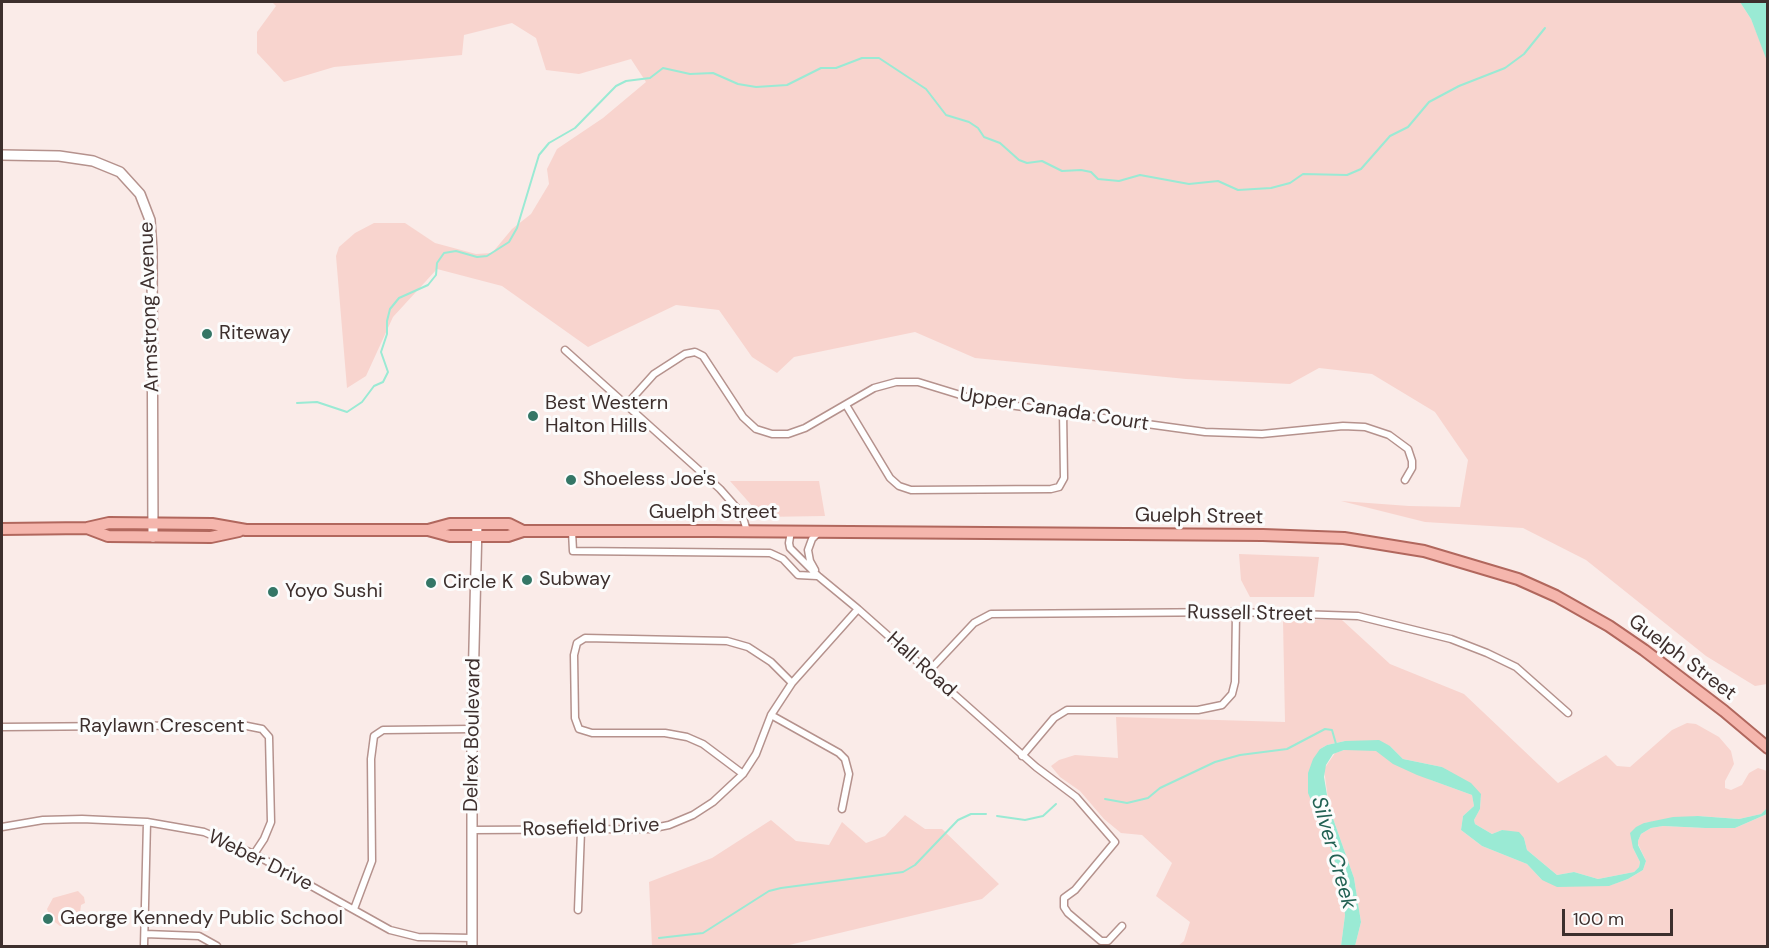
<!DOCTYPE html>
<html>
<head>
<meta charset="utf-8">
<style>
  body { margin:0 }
  #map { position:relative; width:1769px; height:948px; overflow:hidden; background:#faebe8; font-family:"DM Sans",sans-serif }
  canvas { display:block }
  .frame { position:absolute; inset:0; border:3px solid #3d2f2d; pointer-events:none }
  .scale { position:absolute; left:1562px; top:909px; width:111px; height:27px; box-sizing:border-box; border:3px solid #3d2f2d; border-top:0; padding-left:8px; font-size:18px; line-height:21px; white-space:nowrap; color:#3d2f2d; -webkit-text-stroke:4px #fcfcfc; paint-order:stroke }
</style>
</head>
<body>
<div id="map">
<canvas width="1769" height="948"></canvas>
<div class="frame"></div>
<div class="scale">100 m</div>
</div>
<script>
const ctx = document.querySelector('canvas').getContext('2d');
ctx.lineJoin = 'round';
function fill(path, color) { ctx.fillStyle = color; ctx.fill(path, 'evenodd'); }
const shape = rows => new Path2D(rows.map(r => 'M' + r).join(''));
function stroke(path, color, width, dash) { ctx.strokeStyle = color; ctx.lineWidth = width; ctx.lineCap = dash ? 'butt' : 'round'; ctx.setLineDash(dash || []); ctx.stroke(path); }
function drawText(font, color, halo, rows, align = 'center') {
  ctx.font = font + ' "DM Sans",sans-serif'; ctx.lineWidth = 6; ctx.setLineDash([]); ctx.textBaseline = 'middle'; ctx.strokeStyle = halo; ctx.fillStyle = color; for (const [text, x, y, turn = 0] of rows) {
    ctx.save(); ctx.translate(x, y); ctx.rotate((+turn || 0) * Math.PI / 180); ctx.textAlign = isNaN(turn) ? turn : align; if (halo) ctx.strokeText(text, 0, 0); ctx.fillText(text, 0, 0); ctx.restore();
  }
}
fill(shape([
  [272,2,1740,2,1751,19,1768,61,1767,684,1755,686,1706,656,1586,560,1523,528,1425,522,1341,501,1409,506,1460,507,1468,460,1435,412,1372,374,1319,368,1290,384,1186,379,975,358,915,332,794,357,777,373,752,357,719,310,676,305,588,347,502,286,437,269,393,317,366,376,347,388,336,256,339,247,355,233,374,223,405,223,435,243,476,254,492,253,512,229,531,214,549,184,547,169,557,149,603,118,646,82,631,59,579,74,546,70,536,38,512,23,464,35,462,55,334,67,284,82,257,53,257,32,276,6],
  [730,481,819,481,825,516,762,517],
  [1239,554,1319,557,1314,597,1250,597,1241,580],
  [1283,620,1342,620,1390,664,1464,694,1558,783,1606,755,1617,766,1630,767,1672,730,1687,723,1696,724,1719,737,1731,751,1734,764,1725,781,1725,788,1731,790,1742,785,1749,773,1758,768,1767,771,1767,808,1761,814,1739,819,1698,816,1644,823,1633,848,1640,862,1639,867,1634,872,1598,879,1574,872,1557,875,1527,850,1524,838,1502,830,1492,834,1475,824,1474,820,1480,809,1481,795,1442,767,1403,759,1390,746,1345,741,1327,745,1320,749,1333,854,1342,890,1345,915,1341,946,1178,946,1184,941,1190,922,1156,896,1172,863,1142,835,1121,833,1104,819,1080,791,1060,777,1051,766,1059,760,1075,755,1118,758,1116,717,1285,722],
  [1361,749,1378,751,1431,780,1472,795,1474,806,1463,816,1461,830,1482,846,1527,864,1542,880,1599,886,1611,885,1628,879,1643,870,1646,861,1638,844,1638,841,1641,834,1651,828,1663,826,1705,828,1735,828,1767,814,1767,946,1355,946,1361,922,1354,878,1329,807,1324,769,1335,753,1344,750],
  [905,815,925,829,942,829,999,884,982,899,785,946,652,946,649,882,712,858,771,820,796,841,829,845,842,822,866,843,885,836],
  [78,891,84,897,85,903,81,905,79,922,60,926,51,919,47,909,53,898]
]), '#f8d4ce');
fill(shape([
  [1740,2,1767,2,1767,61,1751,19],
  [1379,740,1390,746,1403,759,1442,767,1471,783,1481,794,1480,809,1474,820,1475,824,1492,834,1502,830,1519,832,1524,838,1527,850,1557,875,1574,872,1598,879,1634,872,1639,867,1640,862,1633,848,1630,833,1636,827,1644,823,1673,817,1698,816,1739,819,1761,814,1767,808,1767,814,1735,828,1705,828,1663,826,1651,828,1641,834,1638,841,1638,845,1646,861,1643,870,1628,879,1609,886,1557,887,1542,880,1527,864,1482,846,1461,830,1463,816,1474,806,1472,795,1417,775,1393,764,1376,751,1344,750,1333,754,1326,765,1324,777,1329,807,1354,878,1361,922,1355,946,1341,946,1345,915,1342,890,1333,854,1308,793,1308,773,1313,759,1320,749,1327,745,1345,741]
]), '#9aead4');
stroke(shape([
  [297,403,317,402,347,412,362,402,374,386,383,382,388,372,381,352,387,334,387,321,390,309,399,298,428,285,436,275,437,263,444,253,456,251,477,257,487,256,509,242,517,228,539,155,549,143,575,128,616,86,626,81,650,78,663,68,690,74,713,73,738,84,756,87,787,85,821,68,836,68,862,58,879,58,926,89,946,115,969,122,978,128,984,137,1000,143,1019,160,1027,163,1042,161,1062,171,1081,170,1091,172,1098,179,1119,181,1140,175,1189,184,1218,181,1238,190,1271,188,1290,183,1303,174,1347,175,1361,169,1390,136,1408,127,1429,102,1459,86,1505,68,1524,54,1545,28],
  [1105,799,1127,803,1148,798,1160,788,1215,762,1240,755,1287,749,1325,729,1332,730,1336,744],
  [997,816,1025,820,1043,816,1056,804],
  [659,938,703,933,769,891,781,888,903,872,915,865,958,820,971,814,986,814]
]), '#9aead4', 2);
const street = shape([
  [565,350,720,489,742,514,747,531],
  [627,404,654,374,685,354,695,352,703,356,743,417,756,429,772,434,788,434,805,428,874,388,896,382,918,382,980,401,1205,432,1262,434,1343,426,1365,427,1389,435,1408,449,1412,461,1412,468,1405,480],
  [846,405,890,478,899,486,911,490,1051,489,1059,487,1064,478,1063,411],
  [572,531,573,551,770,553,783,559,798,575,817,576],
  [791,531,789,543,790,548,818,576,858,609,1036,767,1076,797,1115,842,1075,890,1064,898,1064,907,1068,913,1101,941,1108,941,1122,926],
  [815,570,810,561,808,550,812,539,820,531],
  [928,672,974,623,991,614,1236,612,1358,616,1451,639,1487,653,1516,667,1568,713],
  [771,715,839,753,845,759,849,774,842,809],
  [2,727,242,725,262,729,269,737,271,822,264,839,254,854],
  [1022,756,1054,718,1067,710,1198,710,1222,705,1232,694,1235,682,1236,612],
  [743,774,703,744,687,737,665,733,592,733,579,729,575,718,574,655,577,643,585,638,727,641,748,647,771,662,792,683],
  [2,827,43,820,82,819,147,822,204,832,254,854,390,930,418,937,472,938],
  [472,830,649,829,669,825,693,815,713,802,743,774,756,754,771,715,792,683,858,609],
  [354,909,372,861,371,759,374,736,383,730,472,729],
  [578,910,581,831],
  [145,934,199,936,217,946],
  [144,946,147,822]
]);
const secondary = shape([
  [2,155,59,156,93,161,120,172,140,194,150,220,152,250,153,537],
  [472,946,472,729,477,524]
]);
const primary = shape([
  [87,528,108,536,211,537,239,531],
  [2,529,87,528,109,523,212,524,246,530,428,530,450,524,509,524,523,531],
  [428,530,450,536,508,536,523,531,712,531,1263,535,1344,538,1424,551,1518,579,1556,596,1609,626,1644,650,1724,711,1768,748]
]);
stroke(street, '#b5928d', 9);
stroke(secondary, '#b5928d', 12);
stroke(primary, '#b1675d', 14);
stroke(street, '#fff', 6);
stroke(secondary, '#fff', 9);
stroke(primary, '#f5b6ad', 10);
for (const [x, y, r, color] of [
  [207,334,6,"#347666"],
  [533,416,6,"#347666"],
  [571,480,6,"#347666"],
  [527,580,6,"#347666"],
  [431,583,6,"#347666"],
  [273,592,6,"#347666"],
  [48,919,6,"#347666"]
]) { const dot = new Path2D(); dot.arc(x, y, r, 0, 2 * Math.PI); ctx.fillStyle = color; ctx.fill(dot); stroke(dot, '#fcfcfc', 2); }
drawText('20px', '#3d2f2d', '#fcfcfc', [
  ["Armstrong Avenue",150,307,-92],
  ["Upper Canada Court",1054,410,9],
  ["Guelph Street",713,513],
  ["Guelph Street",1199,517,1],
  ["Russell Street",1250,614,1],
  ["Guelph Street",1682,658,37],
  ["Hall Road",921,665,42],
  ["Raylawn Crescent",162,727],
  ["Delrex Boulevard",473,735,-89],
  ["Rosefield Drive",591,828,-2],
  ["Weber Drive",260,861,26]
]);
drawText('20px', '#3d2f2d', '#fcfcfc', [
  ["Riteway",219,334],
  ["Best Western",545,404],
  ["Halton Hills",545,427],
  ["Shoeless Joe's",583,480],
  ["Subway",539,580],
  ["Circle K",443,583],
  ["Yoyo Sushi",285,592],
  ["George Kennedy Public School",60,919]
], 'left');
drawText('italic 21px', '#226153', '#fcfcfc', [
  ["Silver Creek",1333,853,74]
]);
</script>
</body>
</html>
